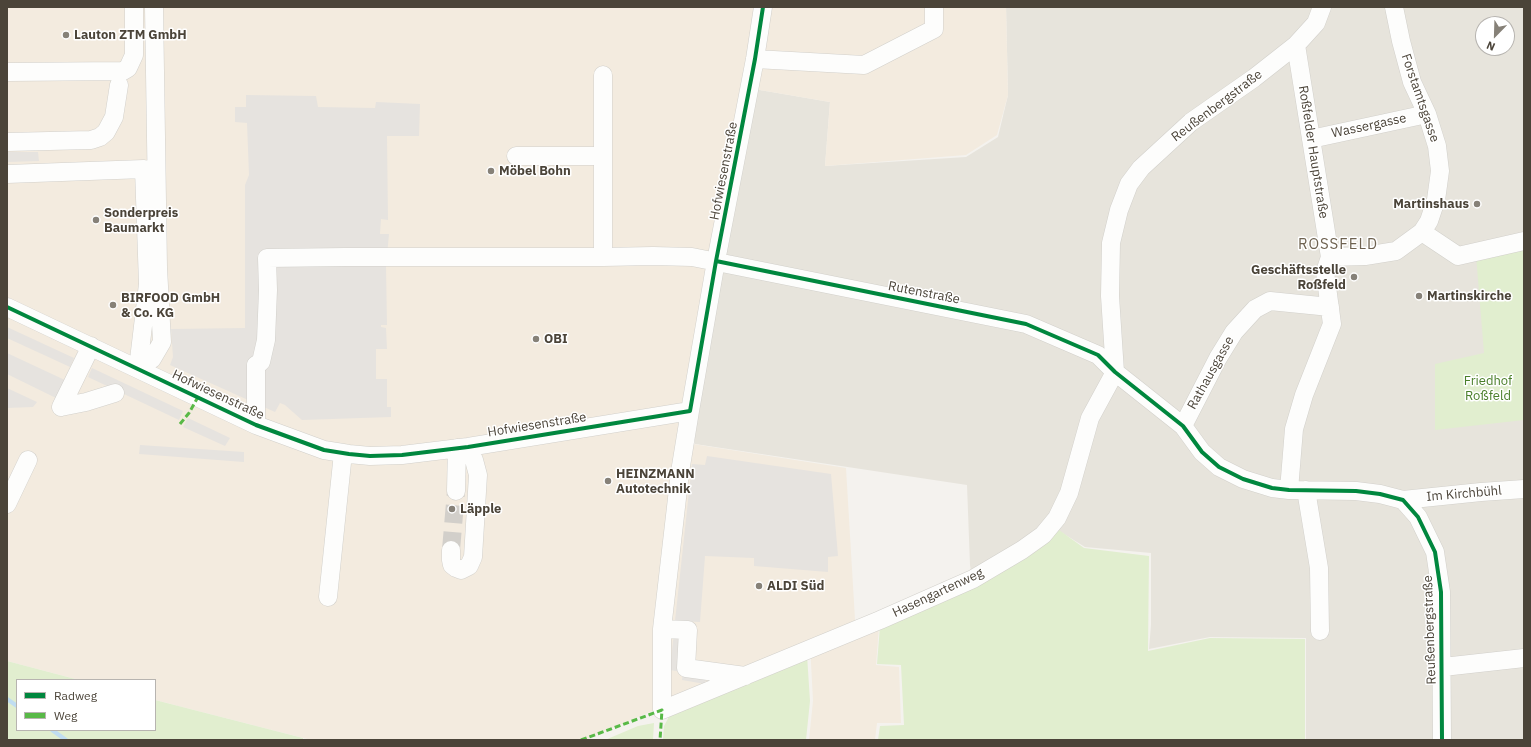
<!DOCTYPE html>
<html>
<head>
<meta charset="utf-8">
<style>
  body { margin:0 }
  #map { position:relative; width:1531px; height:747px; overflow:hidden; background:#f4f2ee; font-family:"IBM Plex Sans",sans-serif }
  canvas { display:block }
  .frame { position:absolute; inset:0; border:8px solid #4b4439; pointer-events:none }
  .legend { position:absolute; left:16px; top:679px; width:140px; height:52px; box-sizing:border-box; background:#fff; border:1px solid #b7b4b0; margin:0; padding:5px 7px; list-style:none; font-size:12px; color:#4b4439 }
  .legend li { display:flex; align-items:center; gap:8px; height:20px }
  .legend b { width:20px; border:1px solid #b7b4b0 }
  .north { position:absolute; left:1475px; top:16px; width:40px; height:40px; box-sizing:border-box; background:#fff; border:1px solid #b7b4b0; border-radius:50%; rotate:203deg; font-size:11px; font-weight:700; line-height:16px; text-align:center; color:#4b4439 }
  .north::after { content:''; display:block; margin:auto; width:14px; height:18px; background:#868178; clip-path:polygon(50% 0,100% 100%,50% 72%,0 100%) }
</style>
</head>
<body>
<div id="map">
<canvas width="1531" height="747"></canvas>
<div class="frame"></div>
<ul class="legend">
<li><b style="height:5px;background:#00873e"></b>Radweg</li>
<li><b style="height:5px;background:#58b947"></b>Weg</li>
</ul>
<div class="north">N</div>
</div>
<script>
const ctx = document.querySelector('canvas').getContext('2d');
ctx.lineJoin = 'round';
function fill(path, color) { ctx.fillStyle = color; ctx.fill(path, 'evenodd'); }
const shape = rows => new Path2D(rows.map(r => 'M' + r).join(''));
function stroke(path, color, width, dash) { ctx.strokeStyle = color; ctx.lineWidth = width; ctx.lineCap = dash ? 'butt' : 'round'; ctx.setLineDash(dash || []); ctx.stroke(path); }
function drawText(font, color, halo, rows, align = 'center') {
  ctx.font = font + ' "IBM Plex Sans",sans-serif'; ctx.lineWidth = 3; ctx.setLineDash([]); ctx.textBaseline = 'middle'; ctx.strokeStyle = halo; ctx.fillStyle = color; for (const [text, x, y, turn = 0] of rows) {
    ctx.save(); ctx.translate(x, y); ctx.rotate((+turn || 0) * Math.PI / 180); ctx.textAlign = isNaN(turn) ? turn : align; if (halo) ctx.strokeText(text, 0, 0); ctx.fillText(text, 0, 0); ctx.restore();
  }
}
fill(shape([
  [1006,7,1524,7,1524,740,1306,740,1306,638,1210,637,1149,649,1151,625,1151,553,1085,547,1048,524,972,577,970,565,967,485,695,444,695,433,754,89,830,102,825,166,966,157,998,137,1008,95],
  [1483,24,1507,24,1507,48,1483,48]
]), '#e7e4dc');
fill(shape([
  [7,7,1006,7,1008,95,997,135,966,155,825,166,830,102,754,89,693,444,846,468,856,636,879,627,876,665,899,667,901,723,877,723,875,740,809,740,813,701,810,644,584,740,311,740,155,700,155,680,79,680,7,661]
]), '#f3ebdf');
fill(shape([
  [1524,245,1524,420,1435,430,1435,364,1484,353,1476,255],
  [1055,527,1084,548,1149,556,1148,651,1210,638,1305,639,1305,740,878,740,880,726,904,725,901,665,877,664,880,626],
  [807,655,810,701,806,740,663,740,664,726,671,713],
  [7,661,79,680,17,680,17,730,155,730,155,700,303,738,303,740,7,740],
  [654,723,653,740,605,740,638,726]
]), '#e1eecf');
fill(shape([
  [246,95,316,96,318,107,375,108,376,102,420,104,419,136,387,136,388,220,381,219,380,234,389,234,386,266,387,325,381,325,381,327,386,328,387,349,376,349,376,379,387,379,387,407,391,407,391,417,302,420,285,405,280,403,275,412,170,365,173,357,171,329,245,328,245,185,249,175,247,123,235,122,235,107,246,107],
  [7,152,38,152,39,161,7,162],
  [7,327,74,358,70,367,7,338],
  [7,353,67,381,58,399,7,374],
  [92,368,183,411,179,420,88,377],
  [7,388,37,402,33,407,7,408],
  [188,418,230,438,225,446,183,427],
  [140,445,244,452,244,462,139,454],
  [707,456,831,474,838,556,828,557,828,572,754,566,754,558,705,556,700,622,675,621,692,464,705,465],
  [675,622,696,624,692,662,708,663,705,684,682,680,683,672,670,670]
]), '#e6e3df');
stroke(shape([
  [7,699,17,706],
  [52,730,66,740]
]), '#c0ddf1', 4);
stroke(shape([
  [451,550,456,491]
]), '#d2cfca', 18, [18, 9]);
const minor = shape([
  [755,59,864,65,934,29,934,7],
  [7,72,123,71,128,68,134,55,134,7],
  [1311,139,1427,114],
  [7,142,91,140,100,137,106,132,114,117,119,85],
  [516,156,602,156],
  [7,174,144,169,148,284,138,368,152,359,162,342,158,268,154,7],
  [1422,232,1458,256,1524,241],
  [603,257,603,75],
  [1330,257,1365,256,1396,251,1422,232,1429,221,1436,200,1440,171,1437,146,1427,114,1412,82,1401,41,1394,7],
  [7,307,256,425,324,450,349,454,370,456,402,455,468,447,690,411,716,261,755,59,763,7],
  [1115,372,1110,296,1111,243,1119,210,1129,184,1141,168,1191,122,1254,78,1296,45,1316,23,1322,7],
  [61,407,91,346],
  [61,407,86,402,115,393],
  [690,411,680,472,662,629,662,710,880,620,973,579,1022,550,1043,535,1057,518,1069,493,1090,418,1115,372],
  [256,425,256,365,261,362,266,340,268,290,267,258,346,257,603,257,653,256,692,257,1026,324,1098,355,1115,372,1183,426,1202,452,1219,467,1243,479,1272,488,1289,490,1356,491,1380,494,1403,500,1418,517,1435,552,1441,592,1442,740],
  [1183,426,1218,358,1234,332,1255,309,1270,301,1330,307],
  [1289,490,1294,429,1304,395,1332,324,1325,272,1330,257,1296,45],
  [1306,490,1319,568,1320,631],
  [456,491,457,448],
  [1403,500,1481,492,1524,489],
  [7,504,28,460],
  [451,550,451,560,452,565,456,568,461,570,469,566,473,557,478,475,474,460,468,447],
  [328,597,343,453],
  [662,629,688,630,686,668,745,676],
  [1443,667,1524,658]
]);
stroke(minor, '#d2d0cb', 19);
stroke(minor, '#fdfdfc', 18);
stroke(shape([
  [180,424,189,413,198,397],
  [581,740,662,710,660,740]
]), '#58b947', 3, [6, 3]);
stroke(shape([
  [716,261,1026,324,1098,355,1115,372,1183,426,1202,452,1219,467,1243,479,1272,488,1289,490,1356,491,1380,494,1403,500,1418,517,1435,552,1441,592,1442,740],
  [7,307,256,425,324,450,349,454,370,456,402,455,468,447,690,411,716,261,755,59,763,7]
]), '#00873e', 4);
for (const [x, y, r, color] of [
  [66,35,4,"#868178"],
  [491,171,4,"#868178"],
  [1477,204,4,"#868178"],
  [96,220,4,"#868178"],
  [1354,277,4,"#868178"],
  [1419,296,4,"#868178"],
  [113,305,4,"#868178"],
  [536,339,4,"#868178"],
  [608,481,4,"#868178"],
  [452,509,4,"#868178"],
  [759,586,4,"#868178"]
]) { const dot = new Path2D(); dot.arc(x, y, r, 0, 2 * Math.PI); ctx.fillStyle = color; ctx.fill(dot); stroke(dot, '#fff', 1.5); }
drawText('bold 13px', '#4b4439', '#fff', [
  ["Lauton ZTM GmbH",74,35],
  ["Möbel Bohn",499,171],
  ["Martinshaus",1469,204,"right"],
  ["Sonderpreis",104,213],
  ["Baumarkt",104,228],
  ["Geschäftsstelle",1346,270,"right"],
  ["Roßfeld",1346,285,"right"],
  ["Martinskirche",1427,296],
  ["BIRFOOD GmbH",121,298],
  ["& Co. KG",121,313],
  ["OBI",544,339],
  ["HEINZMANN",616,474],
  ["Autotechnik",616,489],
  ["Läpple",460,509],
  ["ALDI Süd",767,586]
], 'left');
drawText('13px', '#4b4439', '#fff', [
  ["Forstamtsgasse",1420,98,71],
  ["Reußenbergstraße",1217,106,-37],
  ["Wassergasse",1369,126,-12],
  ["Roßfelder Hauptstraße",1313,152,81],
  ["Hofwiesenstraße",724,171,-79],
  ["Rutenstraße",924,293,11],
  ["Rathausgasse",1211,373,-61],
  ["Hofwiesenstraße",218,395,25],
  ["Hofwiesenstraße",537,425,-9],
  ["Im Kirchbühl",1464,494,-5],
  ["Hasengartenweg",938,593,-25],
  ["Reußenbergstraße",1430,630,-92]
]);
drawText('13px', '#4a7f2a', '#fff', [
  ["Friedhof",1488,381],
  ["Roßfeld",1488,396]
]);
ctx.letterSpacing = '1px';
drawText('15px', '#6e6250', '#fff', [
  ["ROSSFELD",1338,245]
]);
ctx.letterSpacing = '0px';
</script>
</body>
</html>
